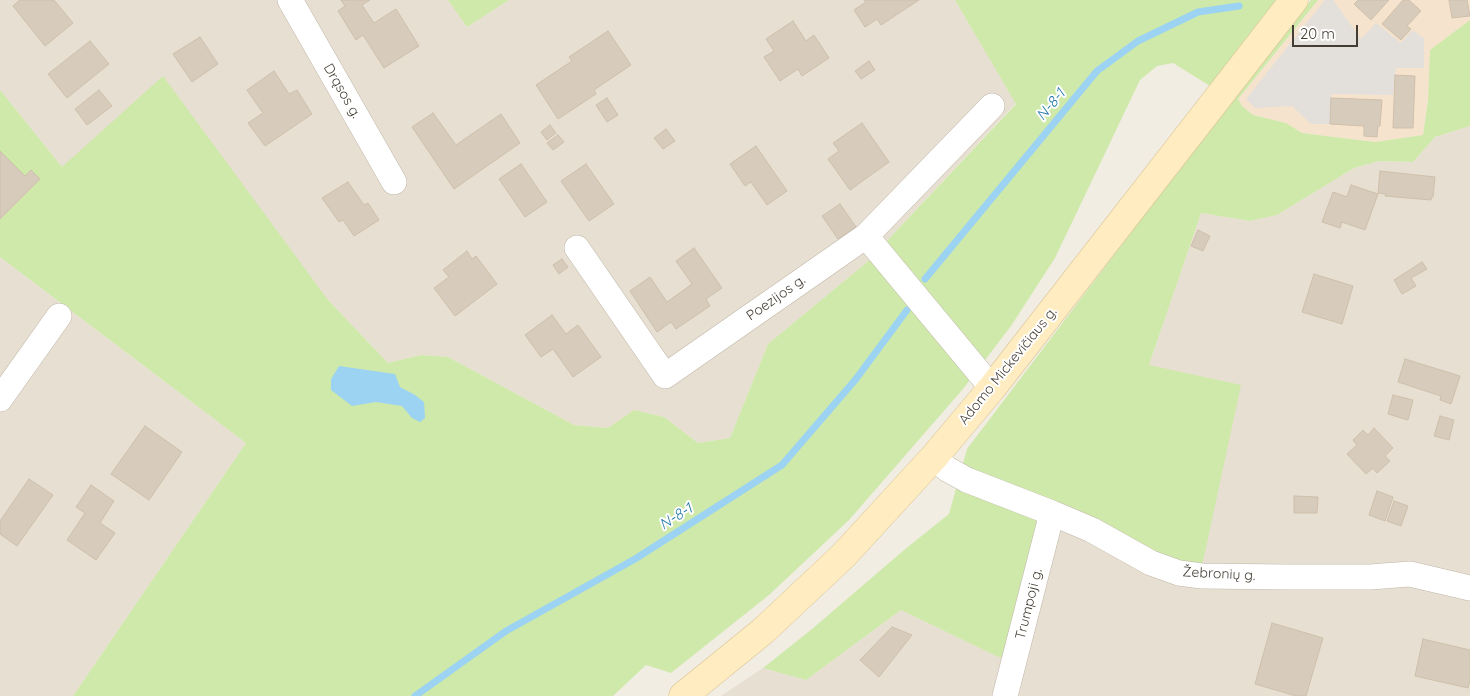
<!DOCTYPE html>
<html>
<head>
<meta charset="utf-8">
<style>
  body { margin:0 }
  #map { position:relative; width:1470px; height:696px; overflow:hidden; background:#f2ede3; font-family:Quicksand,sans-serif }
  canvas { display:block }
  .scale { position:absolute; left:1292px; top:25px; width:66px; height:22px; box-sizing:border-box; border:2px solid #443d33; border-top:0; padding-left:6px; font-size:15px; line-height:18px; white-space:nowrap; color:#443d33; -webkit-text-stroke:4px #fff; paint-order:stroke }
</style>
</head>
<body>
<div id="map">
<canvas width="1470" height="696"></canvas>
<div class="scale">20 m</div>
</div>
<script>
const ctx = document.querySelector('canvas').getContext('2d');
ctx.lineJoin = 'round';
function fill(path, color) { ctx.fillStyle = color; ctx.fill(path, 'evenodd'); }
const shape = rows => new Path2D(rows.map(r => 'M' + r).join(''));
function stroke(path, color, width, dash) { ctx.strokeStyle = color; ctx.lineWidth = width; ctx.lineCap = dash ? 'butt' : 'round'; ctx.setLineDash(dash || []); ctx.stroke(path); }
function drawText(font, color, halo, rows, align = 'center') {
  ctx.font = font + ' Quicksand,sans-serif'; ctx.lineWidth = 4; ctx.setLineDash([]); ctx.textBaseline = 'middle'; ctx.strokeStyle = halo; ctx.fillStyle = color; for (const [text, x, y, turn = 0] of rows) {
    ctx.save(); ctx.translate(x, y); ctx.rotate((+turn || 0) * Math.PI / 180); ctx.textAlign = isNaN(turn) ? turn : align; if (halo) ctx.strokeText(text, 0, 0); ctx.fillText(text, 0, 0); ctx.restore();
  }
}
fill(shape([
  [0,0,448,0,467,27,509,0,955,0,1016,103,866,263,768,344,730,438,698,443,664,417,634,410,608,428,574,425,448,357,421,355,388,363,328,300,62,167,0,90],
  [1470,126,1470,696,721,696,763,668,806,680,901,610,994,655,1149,365,1201,213,1250,221,1277,215,1354,168,1379,161,1413,162,1435,137],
  [0,257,246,443,73,696,0,696]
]), '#e7dfd1');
fill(shape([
  [1318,0,1470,0,1470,20,1431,50,1428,100,1423,135,1375,142,1302,133,1286,123,1253,115,1242,106,1238,99]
]), '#f6e3cd');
fill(shape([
  [448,0,509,0,467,27],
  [955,0,1276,0,1210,86,1173,63,1157,66,1140,80,1055,258,1011,326,963,389,849,520,769,595,671,673,646,665,613,696,73,696,246,443,0,257,0,90,62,167,163,76,328,300,388,363,421,355,448,357,574,425,608,428,634,410,664,417,698,443,730,438,768,344,866,263,1016,104],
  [1311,0,1318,0,1238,99,1242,106,1253,115,1286,123,1302,133,1375,142,1423,135,1428,100,1430,50,1470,20,1470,126,1435,137,1413,162,1379,161,1354,168,1277,215,1250,221,1201,213,1149,365,1241,385,1202,566,1061,529,1025,666,994,655,901,610,806,680,763,668,812,629,904,550,949,514,967,449,1223,111]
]), '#cfe9aa');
fill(shape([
  [1325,0,1333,0,1361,39,1376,23,1401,43,1412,30,1424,38,1424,68,1396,68,1393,95,1331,94,1331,124,1311,124,1292,106,1255,108,1246,99]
]), '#e3e0dc');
fill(shape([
  [339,366,395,374,400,387,415,395,424,402,425,418,420,422,412,418,402,406,376,402,352,406,331,390,331,379]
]), '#9cd3f2');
stroke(shape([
  [925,279,1097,71,1138,41,1198,12,1239,6],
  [415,696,506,631,635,559,782,465,856,379,907,310]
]), '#9cd3f2', 7);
const building = shape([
  [20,0,54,0,73,23,45,46,13,6,20,0],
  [341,0,370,0,362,5,374,23,396,9,419,46,384,68,363,35,356,40,338,11,345,6,341,0],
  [864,0,919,0,881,25,877,19,865,27,854,10,866,2,864,0],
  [1358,0,1389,0,1371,20,1354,4,1358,0],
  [1403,0,1409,0,1421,11,1407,26,1411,29,1401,40,1382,24,1403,0],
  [1449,0,1467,0,1470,16,1452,18,1449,0],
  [793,21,806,41,814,35,829,58,802,76,798,69,780,81,764,57,774,51,766,39,793,21],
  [608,31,631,65,594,90,596,94,558,119,536,85,572,61,569,57,608,31],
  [200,37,218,64,192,82,173,54,200,37],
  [90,41,109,64,67,98,48,74,90,41],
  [869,61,875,70,861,79,855,71,869,61],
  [274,71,289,94,297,90,312,114,265,146,248,123,263,113,247,90,274,71],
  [1395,75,1415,76,1413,128,1393,128,1395,75],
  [99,90,112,106,87,125,75,109,99,90],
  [607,98,618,115,607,122,596,105,607,98],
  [1331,98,1382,100,1380,126,1378,126,1377,137,1364,136,1364,126,1330,124,1331,98],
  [433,113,456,145,501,114,520,143,454,189,412,127,433,113],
  [862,123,889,162,850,190,828,159,839,151,833,143,862,123],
  [550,125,556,133,547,140,541,132,550,125],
  [666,129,675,141,663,149,654,138,666,129],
  [558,135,564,142,553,150,547,143,558,135],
  [756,146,787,191,767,205,751,182,745,186,730,164,756,146],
  [0,151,25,176,31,170,40,179,0,219,0,151],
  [521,164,547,202,525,217,499,179,521,164],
  [586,164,614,204,589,221,561,181,586,164],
  [1380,171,1435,177,1433,197,1432,197,1431,200,1385,196,1386,194,1378,193,1380,171],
  [348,182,364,205,368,203,379,220,354,236,343,220,339,222,322,198,348,182],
  [1351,185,1378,194,1365,230,1342,222,1340,228,1322,222,1333,192,1347,197,1351,185],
  [840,204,856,227,838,239,822,216,840,204],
  [1198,230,1210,236,1203,251,1191,246,1198,230],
  [694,248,722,288,706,299,710,306,676,329,671,322,657,332,630,291,650,277,667,302,692,284,676,261,694,248],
  [467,251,472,259,476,256,497,284,455,316,434,288,449,277,443,270,467,251],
  [562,259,568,267,559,274,553,265,562,259],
  [1422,262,1427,269,1411,278,1416,286,1402,294,1394,280,1422,262],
  [1314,274,1353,286,1342,324,1302,312,1314,274],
  [552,315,566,334,578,325,601,357,573,377,553,349,541,357,525,335,552,315],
  [1405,359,1460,376,1451,404,1440,400,1441,396,1398,382,1405,359],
  [1393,395,1413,400,1408,420,1388,414,1393,395],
  [1440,416,1454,420,1449,440,1434,436,1440,416],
  [145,426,182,452,149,500,111,474,145,426],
  [1374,428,1393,448,1385,456,1390,461,1377,473,1373,468,1366,474,1347,454,1357,445,1353,440,1363,430,1368,435,1374,428],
  [29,479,53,495,17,546,0,534,0,521,29,479],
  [91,485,114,501,100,523,115,533,96,560,67,540,85,513,76,507,91,485],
  [1377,491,1393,497,1385,521,1369,515,1377,491],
  [1294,496,1318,497,1317,513,1294,513,1294,496],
  [1394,501,1408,506,1401,526,1387,521,1394,501],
  [1272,623,1323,638,1306,696,1296,696,1255,684,1272,623],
  [892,627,912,635,879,677,860,660,892,627],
  [1423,639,1470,650,1470,680,1468,688,1415,676,1423,639]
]);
fill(building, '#d7cbbb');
stroke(building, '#cfc0ab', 1);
const street = shape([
  [290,0,394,182],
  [866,236,992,388],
  [577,248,665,376,866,236,992,106],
  [0,399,59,316],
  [934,457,947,469,967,480,1052,513,1092,530,1151,563,1179,573,1202,576,1287,577,1370,577,1410,574,1470,588],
  [1005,696,1052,513]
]);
const secondary = shape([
  [683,696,763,631,844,555,934,457,992,388,1294,0]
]);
stroke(street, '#c1b7a9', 26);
stroke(secondary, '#d8c293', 29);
stroke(street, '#fff', 25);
stroke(secondary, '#ffedc1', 28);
drawText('14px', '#443d33', '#fff', [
  ["Drąsos g.",342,91,60],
  ["Poezijos g.",776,298,-35],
  ["Adomo Mickevičiaus g.",1008,366,-51],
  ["Žebronių g.",1219,574,3],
  ["Trumpoji g.",1029,604,-76]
]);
drawText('italic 15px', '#287aac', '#fff', [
  ["N-8-1",1051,105,-50],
  ["N-8-1",676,517,-32]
]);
</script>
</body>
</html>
